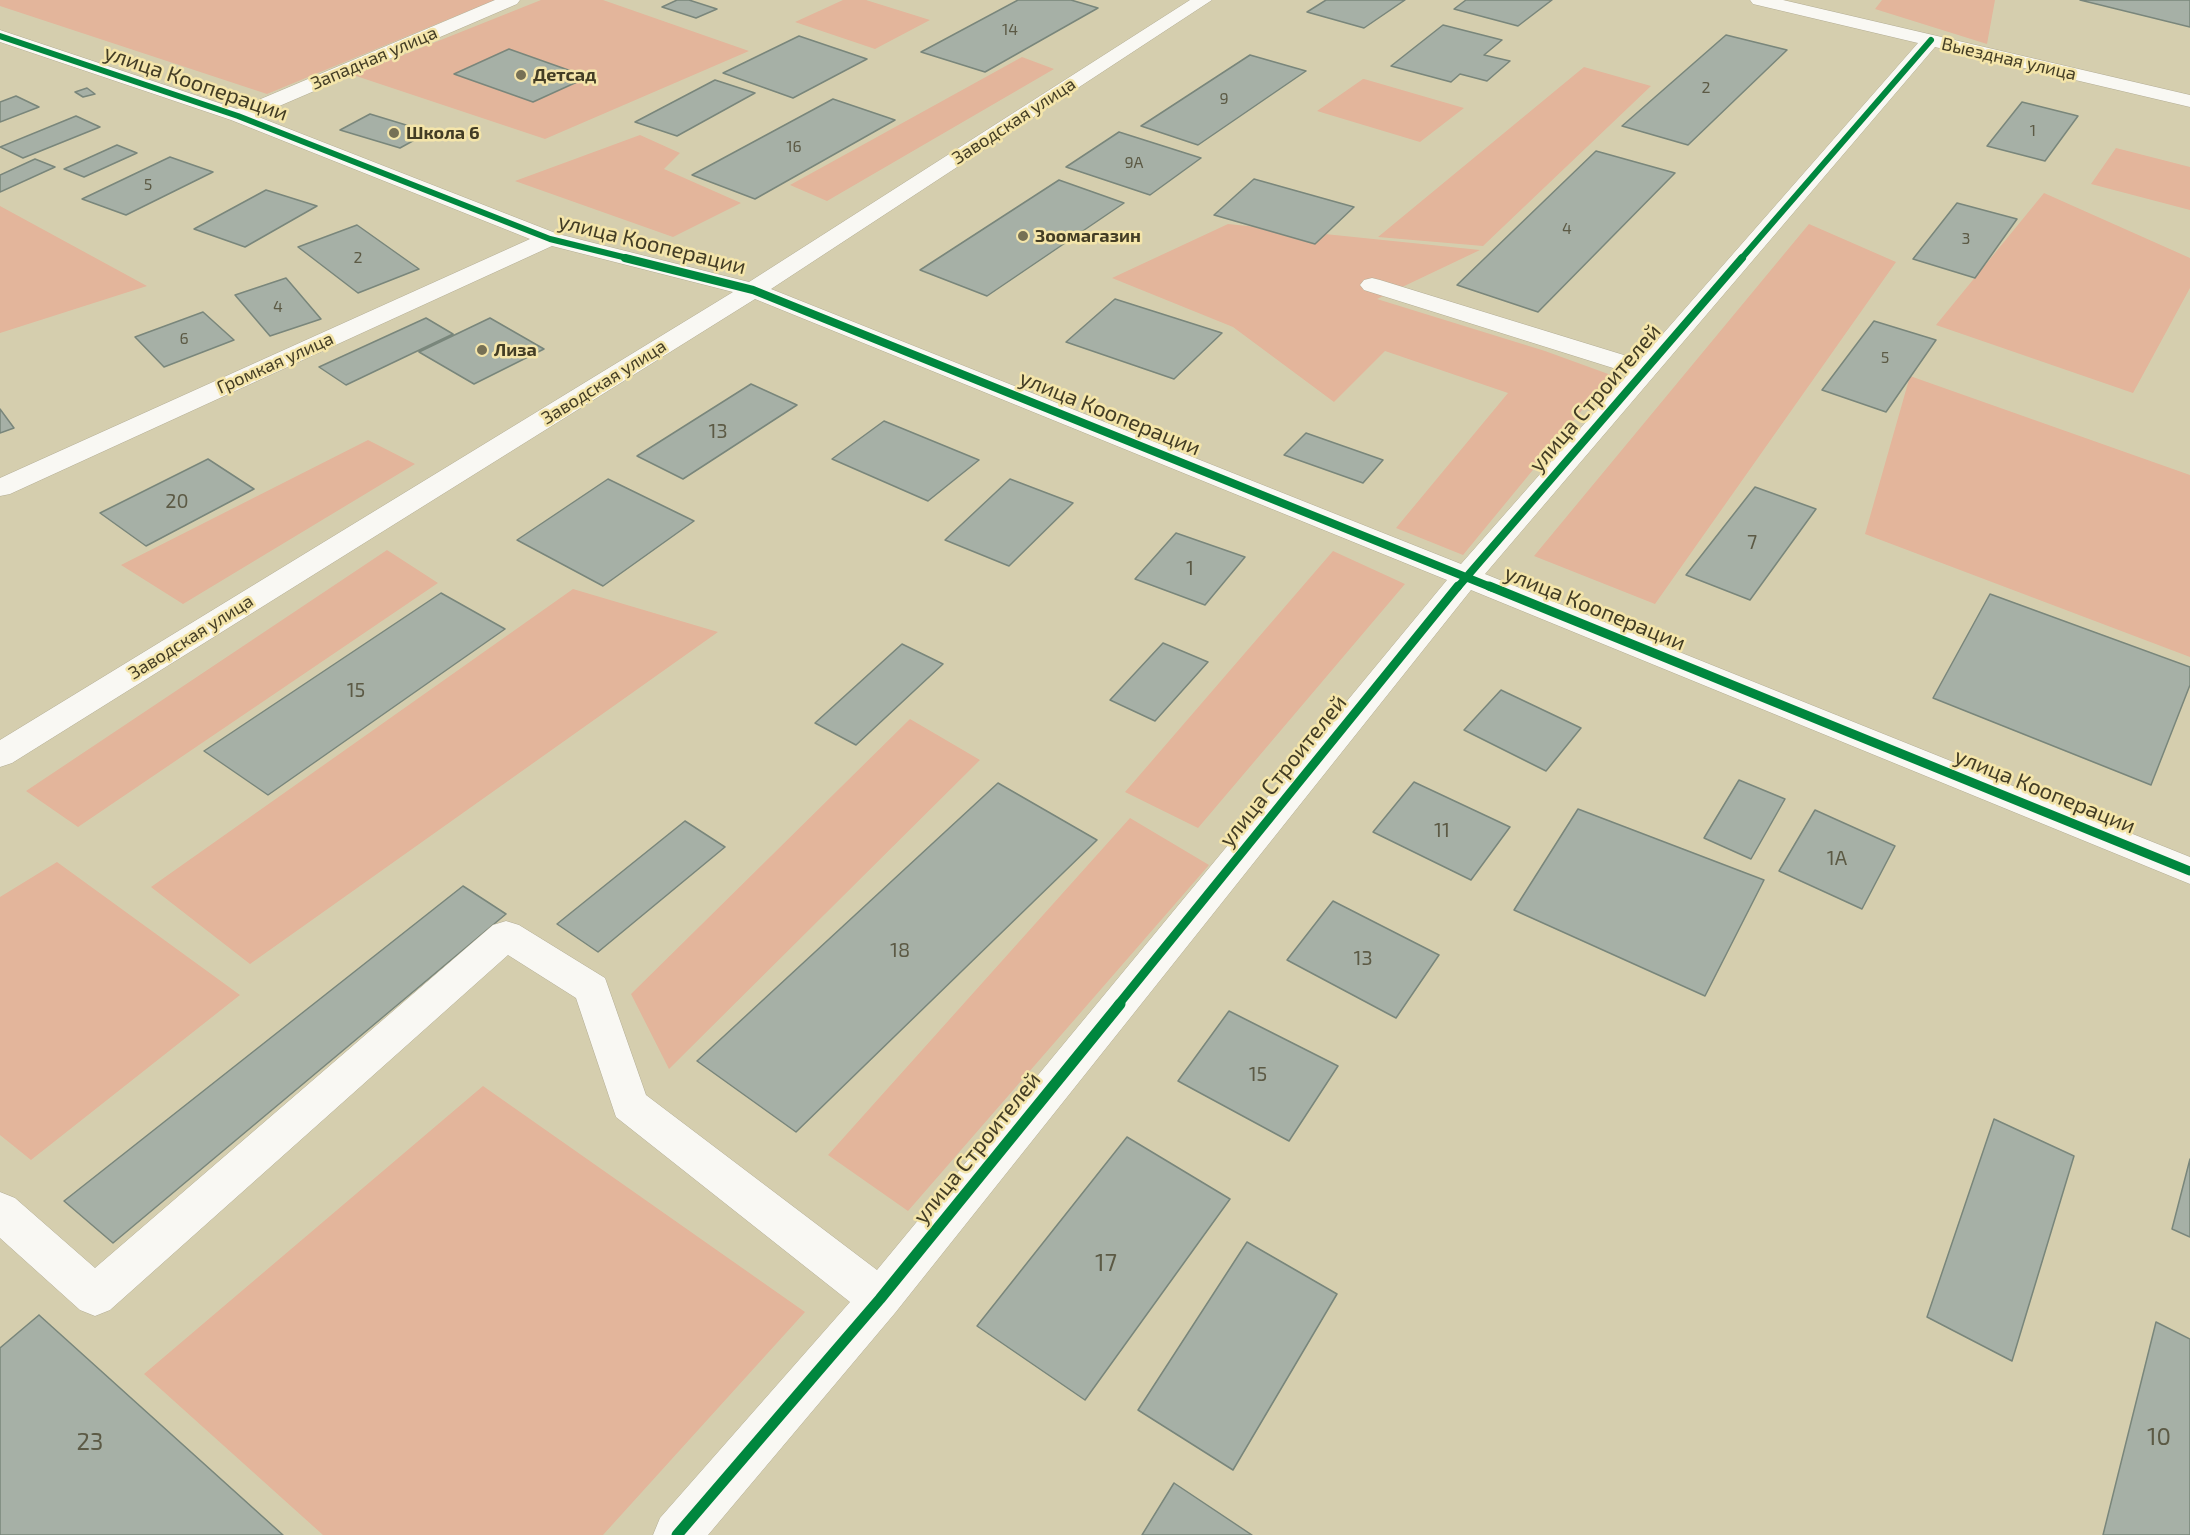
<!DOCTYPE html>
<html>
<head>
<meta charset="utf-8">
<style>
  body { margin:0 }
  canvas { display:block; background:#d5ceae }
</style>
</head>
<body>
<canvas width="2190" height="1535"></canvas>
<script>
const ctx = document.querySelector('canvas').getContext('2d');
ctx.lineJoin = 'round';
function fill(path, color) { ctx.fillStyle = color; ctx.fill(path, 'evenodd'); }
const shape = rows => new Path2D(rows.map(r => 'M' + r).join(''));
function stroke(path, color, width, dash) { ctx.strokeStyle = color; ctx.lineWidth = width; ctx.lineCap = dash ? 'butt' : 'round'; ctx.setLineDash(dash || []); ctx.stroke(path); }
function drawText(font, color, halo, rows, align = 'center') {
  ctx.font = font + ' "Exo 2",sans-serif'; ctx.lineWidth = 5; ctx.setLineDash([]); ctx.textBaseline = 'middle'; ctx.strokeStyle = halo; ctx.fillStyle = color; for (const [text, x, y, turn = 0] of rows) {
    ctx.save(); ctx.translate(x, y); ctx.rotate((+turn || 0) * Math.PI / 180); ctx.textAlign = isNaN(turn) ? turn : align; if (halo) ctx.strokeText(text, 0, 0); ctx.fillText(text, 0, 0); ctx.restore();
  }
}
fill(shape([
  [0,0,495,0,267,94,0,6],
  [541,0,603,0,749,51,545,139,353,75],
  [843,0,866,0,930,20,875,49,795,22],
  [1882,0,1995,0,1987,44,1875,9],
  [1022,57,1054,69,827,201,790,185],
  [1584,67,1651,86,1483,246,1378,237],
  [1363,79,1364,79,1464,108,1420,142,1317,111],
  [640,135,680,153,664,169,741,203,673,237,515,181],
  [2116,148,2190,167,2190,210,2091,184],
  [2044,193,2190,258,2190,288,2133,393,1936,325],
  [0,206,147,286,0,333],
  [1228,224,1480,250,1377,299,1545,351,1611,375,1463,555,1396,528,1513,387,1508,393,1385,351,1334,402,1233,327,1112,278],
  [1809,224,1896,262,1655,604,1534,556],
  [1910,376,2190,475,2190,657,1865,534],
  [368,440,415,464,183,604,121,565],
  [387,550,438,583,78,827,26,791],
  [1333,551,1405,584,1198,828,1125,792],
  [573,589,718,632,250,964,151,887],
  [910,719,980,760,669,1069,631,994],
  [1130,818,1209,865,908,1211,828,1155],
  [57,862,240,995,31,1160,0,1135,0,897],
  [483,1086,805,1312,603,1535,323,1535,144,1374]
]), '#e3b59b');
const building = shape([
  [677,0,689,0,717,9,696,18,662,7,677,0],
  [1018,0,1071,0,1098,8,985,72,921,52,1018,0],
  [1326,0,1405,0,1364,28,1307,12,1326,0],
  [1466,0,1552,0,1518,26,1454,9,1466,0],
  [2080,0,2190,0,2190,27,2080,0],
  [1443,25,1502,40,1484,55,1510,61,1487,81,1460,74,1451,82,1391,66,1443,25],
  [1726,35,1787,50,1688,145,1622,126,1726,35],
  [799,36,867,59,793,98,723,73,799,36],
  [509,49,588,77,533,102,454,74,509,49],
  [1250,55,1306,71,1198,145,1141,126,1250,55],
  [715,80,755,93,677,136,635,122,715,80],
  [87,88,95,94,83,97,75,92,87,88],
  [16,96,39,107,0,122,0,102,16,96],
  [833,99,895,120,755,199,692,175,833,99],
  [2022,102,2078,116,2045,161,1987,146,2022,102],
  [370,114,429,132,400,148,340,130,370,114],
  [76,116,100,127,23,158,0,147,76,116],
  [1119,132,1201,158,1150,195,1066,167,1119,132],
  [117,145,137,153,84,177,64,169,117,145],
  [1596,151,1675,173,1538,312,1457,285,1596,151],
  [170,157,213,172,126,215,82,199,170,157],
  [35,159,55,167,0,192,0,175,35,159],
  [1254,179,1354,207,1315,244,1214,215,1254,179],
  [1059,180,1124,203,987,296,920,270,1059,180],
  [266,190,317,206,245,247,194,229,266,190],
  [1957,203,2017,219,1975,278,1913,259,1957,203],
  [357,225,419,269,358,293,298,247,357,225],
  [286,278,321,319,270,336,235,295,286,278],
  [1115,299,1222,333,1174,379,1066,342,1115,299],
  [203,312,234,340,164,367,135,337,203,312],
  [426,318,453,334,346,385,319,367,426,318],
  [490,318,544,349,474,384,419,352,490,318],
  [1874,321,1936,340,1886,412,1822,390,1874,321],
  [751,384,797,405,683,479,637,456,751,384],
  [0,409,14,428,0,433,0,409],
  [884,421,979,460,928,501,832,459,884,421],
  [1306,433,1383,460,1363,483,1284,455,1306,433],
  [208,459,254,489,146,546,100,513,208,459],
  [608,479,694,521,603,586,517,540,608,479],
  [1010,479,1073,503,1009,566,945,540,1010,479],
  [1755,487,1816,509,1750,600,1686,575,1755,487],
  [1176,533,1245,557,1205,605,1135,579,1176,533],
  [441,593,505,629,268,795,204,751,441,593],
  [1990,594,2190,667,2190,685,2151,785,1933,698,1990,594],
  [1163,643,1208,662,1155,721,1110,700,1163,643],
  [902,644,943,664,856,745,815,723,902,644],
  [1501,690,1581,728,1546,771,1464,730,1501,690],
  [1739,780,1785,799,1751,859,1704,838,1739,780],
  [1414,782,1510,827,1471,880,1373,832,1414,782],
  [998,783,1097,840,796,1132,697,1061,998,783],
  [1578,809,1764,880,1705,996,1514,910,1578,809],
  [1815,810,1895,846,1862,909,1779,871,1815,810],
  [685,821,725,847,598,952,557,924,685,821],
  [463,886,506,914,113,1243,64,1201,463,886],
  [1333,901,1439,955,1396,1018,1287,960,1333,901],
  [1229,1011,1338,1066,1289,1141,1178,1081,1229,1011],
  [1994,1119,2074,1156,2012,1361,1927,1317,1994,1119],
  [1127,1137,1230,1199,1085,1400,977,1326,1127,1137],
  [2190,1159,2190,1237,2172,1229,2190,1159],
  [1247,1242,1337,1294,1233,1470,1138,1410,1247,1242],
  [39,1315,283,1535,0,1535,0,1348,39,1315],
  [2156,1322,2190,1339,2190,1535,2103,1535,2156,1322],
  [1174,1483,1252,1535,1142,1535,1174,1483]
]);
fill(building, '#a6b0a6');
stroke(building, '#79867b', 1.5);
const minor = shape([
  [495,0,520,0,517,4,256,116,558,234,749,282,1190,0,1212,0,771,289,1461,564,1629,373,1364,290,1360,285,1364,280,1372,278,1380,280,1640,360,1918,43,1753,4,1750,0,1783,0,2190,95,2190,107,1935,47,1485,574,2190,857,2190,884,1471,590,895,1313,708,1535,653,1535,660,1518,850,1302,616,1117,576,998,508,955,110,1310,95,1316,80,1310,0,1238,0,1192,15,1198,95,1268,493,925,506,921,519,925,605,978,646,1095,877,1270,1447,580,755,299,12,763,0,767,0,740,733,292,552,246,10,494,0,496,0,478,530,239,231,120,0,42,0,30,237,109,495,0]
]);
stroke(minor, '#b2ac93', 1);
fill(minor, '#f9f8f3');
stroke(shape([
  [0,36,238,116,550,239,631,259],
  [1741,259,1931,40]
]), '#00873e', 6);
stroke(shape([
  [625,258,753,290,1493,588],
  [1457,588,1742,258]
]), '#00873e', 8);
stroke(shape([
  [1489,586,2190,871],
  [1118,1005,1458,586]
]), '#00873e', 9);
stroke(shape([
  [677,1535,880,1299,1120,1004]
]), '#00873e', 11);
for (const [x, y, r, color] of [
  [521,75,6,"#767055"],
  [394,133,6,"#767055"],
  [1023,236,6,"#767055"],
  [482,350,6,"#767055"]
]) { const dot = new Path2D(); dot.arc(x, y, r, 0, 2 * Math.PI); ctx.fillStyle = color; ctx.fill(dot); stroke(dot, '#f4e5aa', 2); }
drawText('16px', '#5c5a45', null, [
  ["14",1010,30],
  ["2",1706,88],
  ["9",1224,99],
  ["1",2033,131],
  ["16",794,147],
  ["9А",1134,163],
  ["5",148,185],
  ["4",1567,229],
  ["3",1966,239],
  ["2",358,258],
  ["4",278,307],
  ["6",184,339],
  ["5",1885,358]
]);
drawText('18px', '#433d25', '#f4e5aa', [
  ["Западная улица",374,58,-23],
  ["Выездная улица",2009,59,13],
  ["Заводская улица",1014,121,-33],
  ["Громкая улица",275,363,-24],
  ["Заводская улица",604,382,-32],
  ["Заводская улица",191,637,-32]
]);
drawText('bold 18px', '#433d25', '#f4e5aa', [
  ["Детсад",533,75],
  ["Школа 6",406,133],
  ["Зоомагазин",1035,236],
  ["Лиза",494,350]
], 'left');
drawText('20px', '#5c5a45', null, [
  ["13",718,431],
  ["20",177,501],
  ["7",1752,542],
  ["1",1190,568],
  ["15",356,690],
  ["11",1442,830],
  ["1А",1837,858],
  ["18",900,950],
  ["13",1363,958],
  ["15",1258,1074]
]);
drawText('22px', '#433d25', '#f4e5aa', [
  ["улица Кооперации",196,83,19],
  ["улица Кооперации",652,244,14],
  ["улица Строителей",1595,398,-49],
  ["улица Кооперации",1110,413,22],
  ["улица Кооперации",1595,608,22],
  ["улица Строителей",1283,771,-51],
  ["улица Кооперации",2045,791,22],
  ["улица Строителей",977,1148,-51]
]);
drawText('24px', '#5c5a45', null, [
  ["17",1106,1263],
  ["10",2159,1437],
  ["23",90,1442]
]);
</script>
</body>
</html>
